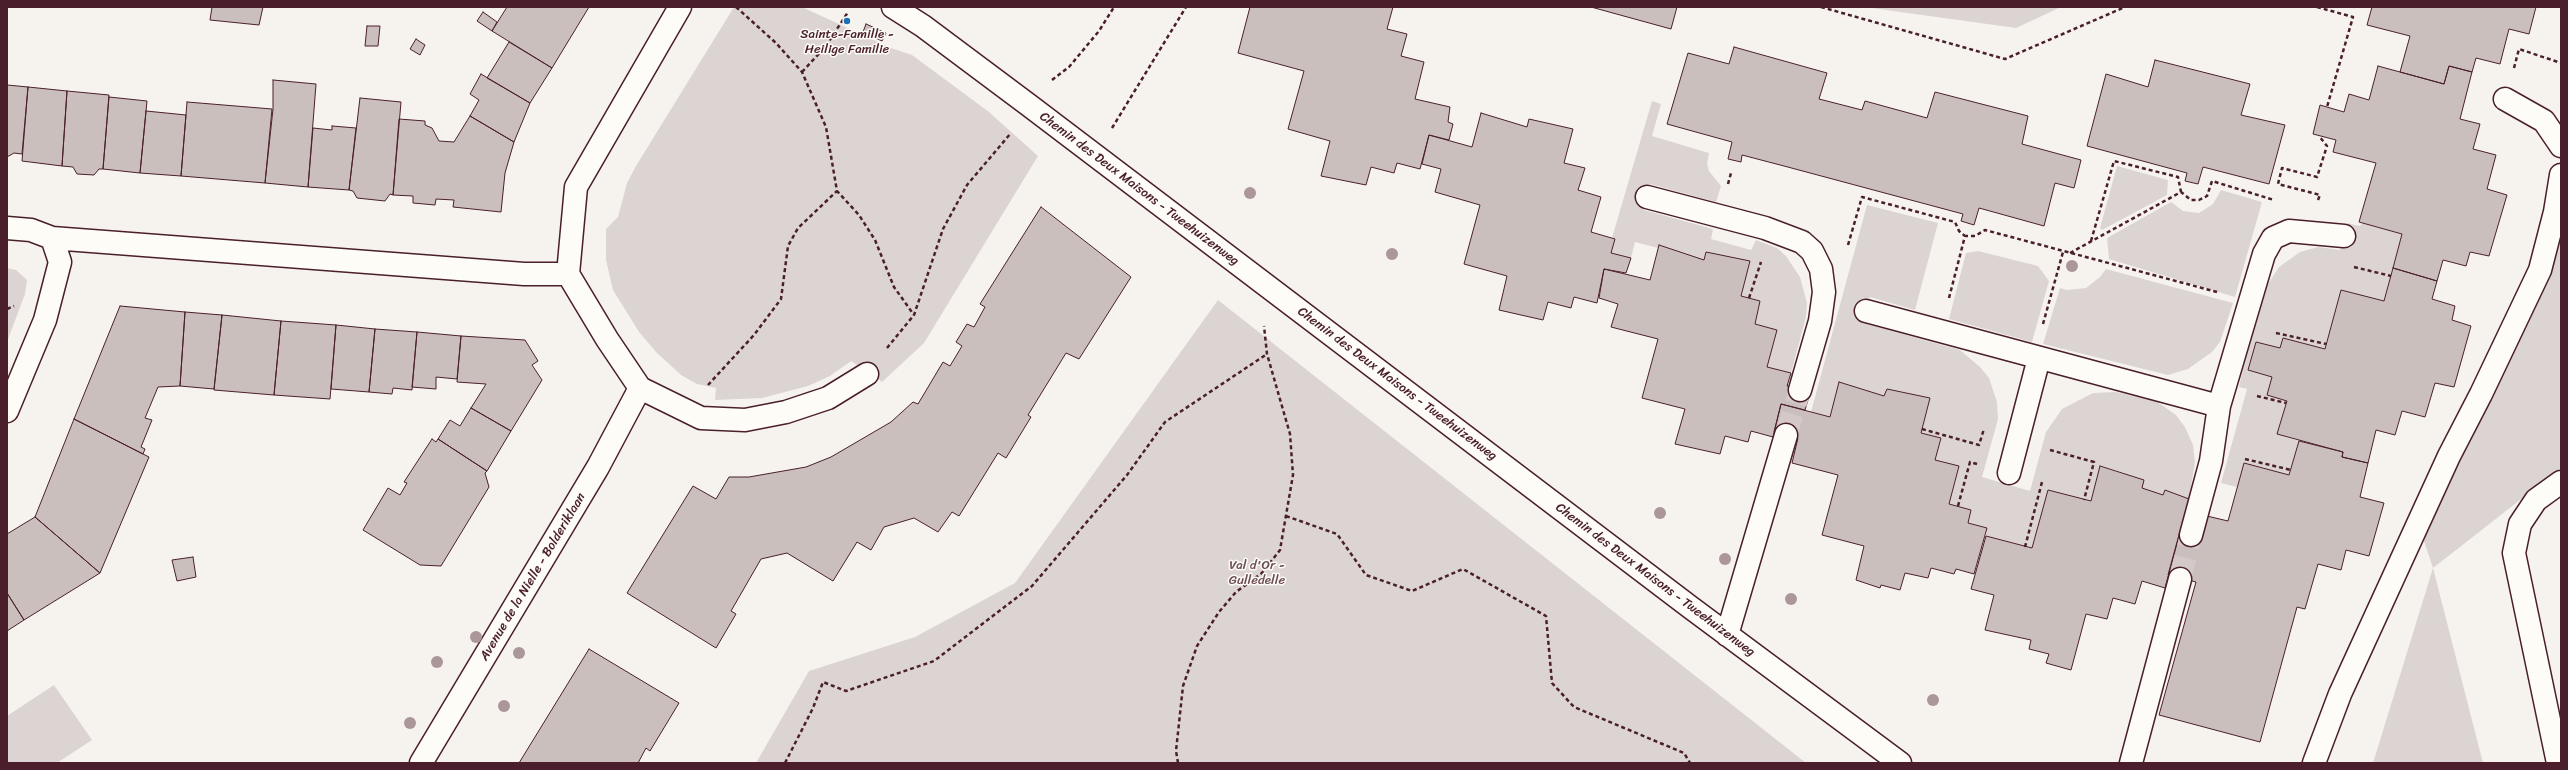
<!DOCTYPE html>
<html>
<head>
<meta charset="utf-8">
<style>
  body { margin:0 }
  #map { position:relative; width:2568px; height:770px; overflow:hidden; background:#f6f3ef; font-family:Sriracha,sans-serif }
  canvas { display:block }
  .frame { position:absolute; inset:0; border:8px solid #4a1f2b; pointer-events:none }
</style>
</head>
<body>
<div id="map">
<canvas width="2568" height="770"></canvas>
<div class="frame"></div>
</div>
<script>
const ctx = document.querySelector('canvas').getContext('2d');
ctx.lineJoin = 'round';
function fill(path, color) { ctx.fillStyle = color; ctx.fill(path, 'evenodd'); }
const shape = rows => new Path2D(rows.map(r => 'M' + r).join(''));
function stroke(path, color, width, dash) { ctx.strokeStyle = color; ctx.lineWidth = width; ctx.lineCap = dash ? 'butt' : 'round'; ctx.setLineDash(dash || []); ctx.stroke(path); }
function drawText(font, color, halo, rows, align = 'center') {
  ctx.font = font + ' Sriracha,sans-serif'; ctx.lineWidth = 3; ctx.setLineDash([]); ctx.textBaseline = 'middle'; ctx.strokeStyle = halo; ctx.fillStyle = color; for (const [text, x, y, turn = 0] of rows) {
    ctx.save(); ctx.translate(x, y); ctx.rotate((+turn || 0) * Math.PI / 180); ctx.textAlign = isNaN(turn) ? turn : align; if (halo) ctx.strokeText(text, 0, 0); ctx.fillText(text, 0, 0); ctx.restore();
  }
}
fill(shape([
  [734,7,802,7,891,48,912,55,989,112,1038,156,924,343,882,382,851,361,830,376,808,386,762,398,715,400,716,388,697,384,681,375,656,352,639,332,613,290,606,260,606,229,618,217,627,183,636,166],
  [1864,7,2061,7,2016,28],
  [1652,101,1661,104,1652,136,1709,153,1707,164,1709,171,1721,186,1716,202,1650,184,1644,210,1713,229,1711,239,1751,250,1756,240,1777,248,1786,256,1800,277,1807,303,1806,317,1791,373,1767,367,1777,330,1755,324,1760,301,1741,296,1750,261,1706,252,1704,260,1659,245,1658,248,1635,242,1631,258,1611,253,1615,240,1612,238],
  [2117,166,2168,180,2167,195,2102,230,2100,228],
  [2221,190,2262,202,2235,297,2109,259,2107,238,2171,202,2183,211,2199,213,2213,204],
  [1867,205,1938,223,1915,310,1870,297,1863,323,1960,350,1980,367,1989,378,1997,402,1998,419,1982,477,2030,491,2046,432,2062,409,2093,393,2116,392,2156,401,2176,415,2185,427,2193,445,2195,462,2189,499,2165,491,2163,495,2142,488,2124,473,2100,466,2091,501,2048,490,2032,548,1986,536,1987,528,1968,523,1971,510,1949,504,1959,467,1935,460,1941,438,1921,433,1930,398,1887,389,1884,396,1839,382,1830,417,1811,412],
  [2347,223,2360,226,2362,223,2402,234,2384,301,2341,290,2325,349,2283,338,2280,348,2256,342,2248,370,2272,377,2268,395,2287,401,2277,434,2299,441,2289,475,2244,463,2237,487,2221,483,2247,389,2239,387,2243,369,2268,284,2279,267,2300,252,2318,247,2340,250],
  [2561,240,2561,468,2433,568,2483,763,2373,763,2433,568,2423,538],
  [1978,251,2038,266,2049,281,2032,342,1949,319,1966,253],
  [7,268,16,270,27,280,25,294,7,342],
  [2106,269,2233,303,2220,342,2212,352,2188,369,2168,375,2043,344,2060,288,2067,290,2086,288,2100,277],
  [1218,300,1265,337,1806,763,756,763,809,671,915,637,1015,583],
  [54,685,92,740,57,763,7,763,7,716]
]), '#dcd4d2');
const building = shape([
  [212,7,263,7,259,25,210,20,212,7],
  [507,7,589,7,552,68,492,31,507,7],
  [1250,7,1393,7,1387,29,1407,34,1401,56,1424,62,1415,99,1450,107,1448,122,1453,124,1449,140,1429,135,1420,169,1397,163,1394,173,1371,167,1366,185,1321,176,1330,141,1288,129,1304,71,1238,53,1250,7],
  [1591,7,1677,7,1671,29,1591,7],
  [2372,7,2536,7,2529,34,2509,29,2500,64,2476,58,2472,72,2449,66,2444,84,2400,72,2410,36,2367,25,2372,7],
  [483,12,497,22,492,31,477,21,483,12],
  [866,24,886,33,882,41,863,32,866,24],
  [367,26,380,26,378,46,365,46,367,26],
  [416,39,425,45,420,55,410,49,416,39],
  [509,42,552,68,530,103,487,78,509,42],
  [1734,47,1827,73,1819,99,1862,110,1865,101,1927,118,1935,92,2028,116,2022,144,2081,160,2074,188,2055,183,2044,226,1979,208,1974,225,1961,221,1963,214,1784,166,1742,155,1741,162,1728,159,1732,142,1667,124,1688,53,1729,64,1734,47],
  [2155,60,2250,84,2241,115,2285,125,2269,184,2203,167,2198,184,2185,181,2187,173,2087,146,2106,74,2148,87,2155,60],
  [2378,66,2444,84,2449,66,2472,72,2460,119,2480,124,2473,149,2496,155,2487,189,2507,195,2489,256,2470,252,2466,266,2443,260,2437,281,2393,268,2402,234,2359,222,2376,163,2333,152,2336,140,2313,134,2320,105,2344,112,2349,94,2369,100,2378,66],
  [481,74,530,103,514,142,470,116,479,100,470,94,481,74],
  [273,80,316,84,308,187,265,183,273,109,273,80],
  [7,85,28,87,22,154,14,153,7,157,7,85],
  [28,87,67,91,62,166,22,161,28,87],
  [67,91,109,95,103,169,99,169,94,175,77,174,73,167,62,166,67,91],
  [109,97,147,101,140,173,103,169,109,97],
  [360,98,401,102,393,195,390,194,385,201,357,198,353,191,349,190,360,98],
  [187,102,272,109,265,183,181,176,187,102],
  [146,111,186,115,181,176,140,173,146,111],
  [1481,113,1527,127,1529,119,1573,129,1564,163,1585,168,1578,190,1601,197,1591,232,1615,239,1611,253,1631,258,1626,273,1604,269,1597,303,1574,297,1571,308,1548,302,1543,320,1499,310,1507,276,1464,264,1480,205,1435,192,1441,169,1422,164,1429,135,1472,147,1481,113],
  [470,116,514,142,505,173,501,212,453,207,454,200,436,199,435,205,413,203,413,196,393,195,399,119,425,121,425,125,432,128,439,141,454,142,470,116],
  [332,126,356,128,349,190,308,187,313,128,332,130,332,126],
  [1041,207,1131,277,1079,359,1066,353,1028,415,1031,417,1006,458,998,453,959,516,952,512,938,532,914,518,884,527,871,550,857,542,833,581,787,553,761,559,731,611,736,614,716,648,627,593,693,486,716,499,729,477,749,477,806,467,831,457,891,422,913,402,918,404,943,362,950,366,962,346,956,342,967,324,974,327,985,307,980,304,1041,207],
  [1659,245,1704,260,1706,252,1750,261,1741,296,1760,301,1755,324,1777,330,1767,367,1791,373,1787,386,1810,393,1805,410,1781,404,1773,437,1751,431,1748,442,1725,436,1720,454,1675,444,1685,409,1642,398,1658,339,1611,327,1618,304,1599,298,1604,269,1650,280,1659,245],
  [2393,268,2437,281,2432,299,2455,306,2452,320,2471,326,2454,387,2435,383,2425,417,2402,411,2395,435,2376,430,2368,463,2342,457,2343,452,2277,434,2287,401,2267,395,2272,377,2248,370,2256,342,2280,348,2283,338,2325,349,2341,290,2384,301,2393,268],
  [120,306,185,312,180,386,158,387,145,418,152,420,141,447,145,449,143,454,74,419,120,306],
  [185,312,222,315,214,389,180,386,185,312],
  [222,315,281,321,274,395,214,390,222,315],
  [281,321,336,325,330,399,274,395,281,321],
  [336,325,375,329,369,392,331,389,336,325],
  [375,329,417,332,412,390,393,388,392,394,369,392,375,329],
  [417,332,461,336,457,379,436,377,436,389,412,387,417,332],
  [461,336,525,340,538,361,532,365,542,380,511,431,471,408,486,384,457,382,461,336],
  [1839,382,1884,396,1887,389,1930,398,1921,433,1941,438,1935,460,1959,466,1949,504,1971,510,1968,523,1987,528,1974,574,1956,569,1954,574,1931,568,1928,578,1905,573,1900,590,1881,585,1880,588,1856,580,1864,546,1822,535,1838,475,1792,463,1798,438,1774,432,1781,404,1830,417,1839,382],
  [471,408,511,431,487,471,438,439,450,420,460,426,471,408],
  [74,419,149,457,100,573,35,517,74,419],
  [432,439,436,442,438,439,487,471,485,473,489,487,441,566,420,565,363,530,388,488,400,495,407,483,404,482,432,439],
  [2299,441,2343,452,2342,457,2368,463,2360,497,2384,503,2369,556,2346,550,2341,570,2318,564,2305,609,2297,607,2260,742,2159,715,2196,582,2168,575,2180,531,2191,535,2207,516,2228,521,2244,463,2289,475,2299,441],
  [2100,466,2144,480,2142,488,2163,495,2165,490,2189,499,2165,588,2142,581,2135,604,2113,598,2107,619,2086,614,2071,670,2046,663,2049,654,2029,649,2031,640,1985,630,1994,595,1971,589,1986,536,2032,548,2048,490,2091,501,2100,466],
  [35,517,100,573,24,620,7,593,7,534,35,517],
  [193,557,196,577,177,581,172,560,193,557],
  [7,593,24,620,7,631,7,593],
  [589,649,679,703,650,751,646,748,638,763,519,763,589,649]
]);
fill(building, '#cbbfbe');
stroke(building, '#4a1f2b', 1);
stroke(shape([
  [1786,435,1800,390],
  [2180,579,2191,535]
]), '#d4c9c8', 22, [22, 11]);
const minor = shape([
  [680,7,576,187,568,274,607,339,640,388,701,418,745,420,786,412,828,398,867,374],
  [893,7,923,26,1030,106,1690,607,1900,763],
  [2505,99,2544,121,2561,146],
  [1647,197,1765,228,1802,242,1812,251,1821,269,1824,292,1820,321,1800,390],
  [7,228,31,230,52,238,524,274,568,274],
  [1866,311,2219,406],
  [7,411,45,320,60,262,52,238],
  [2009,473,2039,358],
  [2191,535,2211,461,2219,406,2264,254,2273,238,2289,231,2344,236],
  [1727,635,1786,435],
  [421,763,598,467,640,388],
  [2131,763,2180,579],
  [2314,763,2340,694,2449,456,2481,394,2540,270,2555,212,2561,175],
  [2558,763,2514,553,2520,524,2536,500,2561,482]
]);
stroke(minor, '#4a1f2b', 25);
stroke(shape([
  [736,7,776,43,802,72,826,127,837,191,859,215,875,240,894,287,914,315],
  [1821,7,2005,59,2125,7],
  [2317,7,2353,17,2327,107],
  [2514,68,2519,49,2561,63],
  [802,72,826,46,848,12],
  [1052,80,1069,67,1099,31,1114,7],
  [1112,128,1186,7],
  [1728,184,1731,173],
  [2318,200,2320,195,2278,184,2282,168,2317,177,2327,146,2319,136],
  [2091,241,2114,161,2178,177,2181,192],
  [1848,245,1862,197,1955,222,1959,231,1965,236],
  [2070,253,2181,192,2191,200,2199,200,2207,196,2212,181,2274,200],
  [2354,267,2391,276],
  [1749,298,1761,262],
  [1949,298,1965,236,1975,236,1985,230,2217,292],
  [7,309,14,306],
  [2043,324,2063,252],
  [2276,333,2326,344],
  [887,348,914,315,943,229,967,185,1011,133],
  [708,385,754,335,781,299,788,246,798,228,837,191],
  [2257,396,2286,403],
  [1922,429,1979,445,1983,432,1985,433],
  [2050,450,2094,462,2084,500],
  [2245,459,2291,470],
  [1958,506,1970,462,1977,464],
  [1286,516,1337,534,1366,575,1412,591,1463,569,1546,616,1552,683,1574,707,1684,753,1690,763],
  [2025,547,2042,482],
  [785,763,813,708,823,682,846,691,934,661,1032,586,1127,475,1165,422,1267,354],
  [1178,763,1176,751,1183,686,1197,646,1219,612,1236,592,1262,573,1280,550,1293,475,1290,434,1267,354,1264,326]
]), '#4a1f2b', 2.5, [4, 3]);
stroke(minor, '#fdfcf7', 22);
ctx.fillStyle = '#ab979a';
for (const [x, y] of [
  [1250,193],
  [1392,254],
  [2072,266],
  [1660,513],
  [1725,559],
  [1791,599],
  [476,637],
  [519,653],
  [437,662],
  [1933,700],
  [504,706],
  [410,723]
]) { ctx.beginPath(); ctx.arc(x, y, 6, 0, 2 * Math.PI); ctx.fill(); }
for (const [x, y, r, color] of [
  [847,21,4,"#1f6fb2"]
]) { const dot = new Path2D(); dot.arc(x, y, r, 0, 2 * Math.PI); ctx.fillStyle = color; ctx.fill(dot); stroke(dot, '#fdfcf7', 1.5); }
drawText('13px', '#4a1f2b', '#fdfcf7', [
  ["Sainte-Famille -",847,35],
  ["Heilige Familie",847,50]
]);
drawText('13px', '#4a1f2b', '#fdfcf7', [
  ["Chemin des Deux Maisons - Tweehuizenweg",1139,189,37],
  ["Chemin des Deux Maisons - Tweehuizenweg",1397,384,37],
  ["Avenue de la Nielle - Bolderiklaan",533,577,-59],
  ["Chemin des Deux Maisons - Tweehuizenweg",1655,580,37]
]);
drawText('13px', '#6e4c55', '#fdfcf7', [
  ["Val d'Or -",1257,566],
  ["Gulledelle",1257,581]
]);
</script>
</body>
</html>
